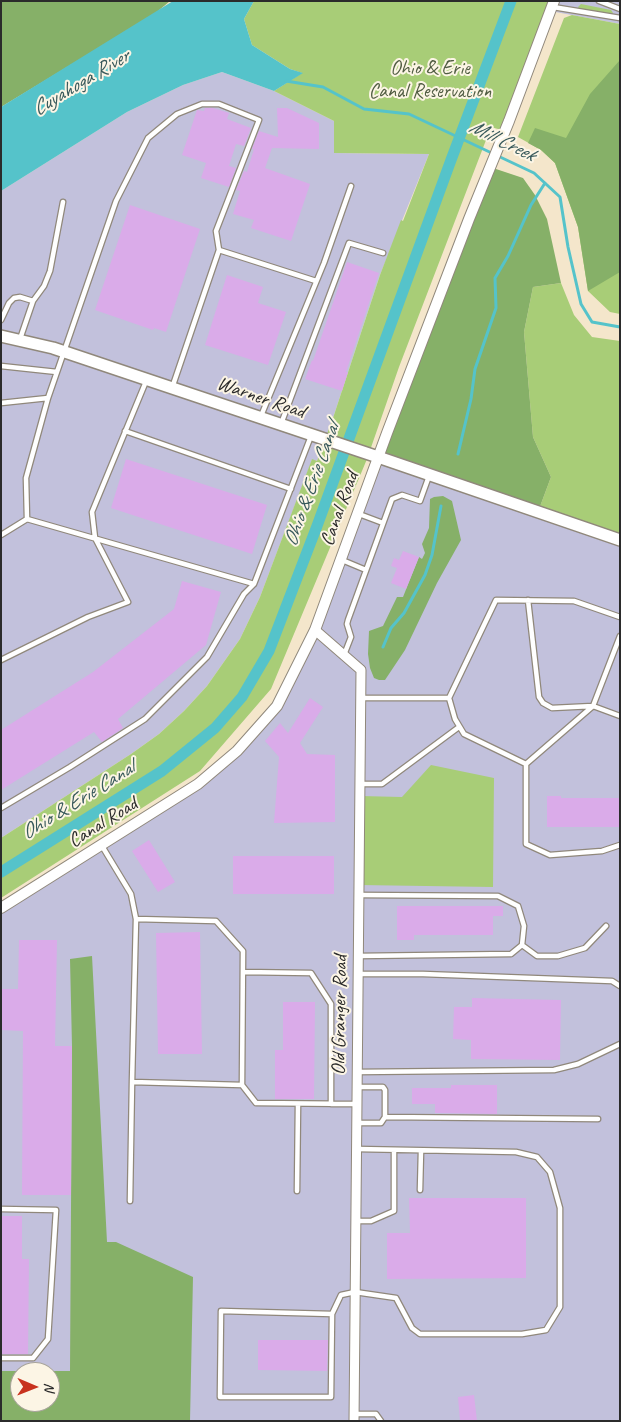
<!DOCTYPE html>
<html>
<head>
<meta charset="utf-8">
<style>
  body { margin:0 }
  #map { position:relative; width:621px; height:1422px; overflow:hidden; background:#f4e6cb; font-family:Caveat,sans-serif }
  canvas { display:block }
  .frame { position:absolute; inset:0; border:2px solid #2b2b2b; pointer-events:none }
  .north { position:absolute; left:10px; top:1362px; width:50px; height:50px; box-sizing:border-box; background:#fcf5e5; border:1px solid #a8a49b; border-radius:50%; rotate:91deg; font-size:14px; font-weight:700; line-height:20px; text-align:center; color:#2b2b2b }
  .north::after { content:''; display:block; margin:auto; width:18px; height:22px; background:#c8321e; clip-path:polygon(50% 0,100% 100%,50% 72%,0 100%) }
</style>
</head>
<body>
<div id="map">
<canvas width="621" height="1422"></canvas>
<div class="frame"></div>
<div class="north">N</div>
</div>
<script>
const ctx = document.querySelector('canvas').getContext('2d');
ctx.lineJoin = 'round';
function fill(path, color) { ctx.fillStyle = color; ctx.fill(path, 'evenodd'); }
const shape = rows => new Path2D(rows.map(r => 'M' + r).join(''));
function stroke(path, color, width, dash) { ctx.strokeStyle = color; ctx.lineWidth = width; ctx.lineCap = dash ? 'butt' : 'round'; ctx.setLineDash(dash || []); ctx.stroke(path); }
function drawText(font, color, halo, rows, align = 'center') {
  ctx.font = font + ' Caveat,sans-serif'; ctx.lineWidth = 4; ctx.setLineDash([]); ctx.textBaseline = 'middle'; ctx.strokeStyle = halo; ctx.fillStyle = color; for (const [text, x, y, turn = 0] of rows) {
    ctx.save(); ctx.translate(x, y); ctx.rotate((+turn || 0) * Math.PI / 180); ctx.textAlign = isNaN(turn) ? turn : align; if (halo) ctx.strokeText(text, 0, 0); ctx.fillText(text, 0, 0); ctx.restore();
  }
}
fill(shape([
  [554,1,620,1,620,24,550,11],
  [222,72,274,91,334,121,334,153,429,154,380,275,334,415,317,461,312,460,260,597,240,639,207,686,184,711,159,734,131,754,1,838,1,191,127,112,183,85],
  [378,457,620,540,620,1421,1,1421,1,908,198,784,277,706,315,631],
  [20,1372,50,1372,50,1402,20,1402]
]), '#c2c1dc');
fill(shape([
  [254,1,554,1,505,131,491,127,399,367,367,459,271,689,200,771,1,898,1,838,131,754,159,734,184,711,207,686,240,639,260,597,312,459,317,461,334,415,380,275,401,220,403,221,429,154,334,153,334,121,274,91,302,73,290,69,252,45,244,19],
  [581,4,611,10,613,13,610,16,580,10,578,7],
  [572,15,620,24,620,314,610,312,588,291,578,227,555,163,541,150,518,137,564,18],
  [561,283,574,315,592,337,620,341,620,540,538,512,551,477,533,437,524,332,533,287],
  [431,765,494,778,493,887,359,885,360,796,402,797]
]), '#a8cd77');
fill(shape([
  [1,1,170,1,152,16,1,107],
  [620,60,620,272,588,291,578,227,555,163,541,150,528,143,535,128,566,138,590,94],
  [490,167,523,178,535,195,547,219,561,283,533,287,524,332,533,437,551,477,538,512,378,457],
  [443,496,452,501,461,540,437,583,405,650,385,680,379,680,374,678,370,668,368,654,369,631,383,626,397,597,403,597,419,557,422,559,425,553,422,544,429,528,430,499,434,497],
  [92,956,107,1242,116,1242,193,1277,190,1421,1,1421,1,1371,70,1371,72,1046,70,959],
  [20,1372,50,1372,50,1402,20,1402]
]), '#86b068');
fill(shape([
  [173,1,254,1,244,19,252,45,290,69,303,73,274,91,222,72,183,85,127,112,1,191,1,107]
]), '#55c3ca');
stroke(shape([
  [286,81,323,87,364,109,409,114,534,173,560,197,568,247,581,304,592,322,620,327],
  [458,454,471,399,475,369,496,308,495,278,508,256,531,205,545,183],
  [383,647,391,628,404,613,425,575,432,555,441,506]
]), '#55c3ca', 3);
stroke(shape([
  [1,872,162,771,215,728,242,697,269,651,317,526,451,160,511,1]
]), '#55c3ca', 11);
fill(shape([
  [205,108,213,108,229,113,227,119,251,128,244,146,236,144,229,166,236,168,229,187,201,178,206,163,182,155,197,110,204,111],
  [277,108,287,108,319,123,319,149,272,148,265,168,310,184,291,241,251,228,254,220,233,214,240,191,236,190,244,171,247,172,254,149,252,149,259,131,278,137],
  [130,205,200,229,166,332,154,328,153,330,95,310],
  [347,262,379,273,346,372,348,372,342,391,305,379,312,360,313,361],
  [227,275,263,287,258,303,286,312,268,365,205,345],
  [126,459,267,505,252,554,111,508],
  [403,551,419,557,406,589,391,583,397,568,391,566,394,558,399,560],
  [182,581,221,592,206,645,118,719,123,728,102,742,94,732,1,790,1,730,93,672,174,609],
  [310,698,323,707,300,743,307,754,335,755,335,822,274,823,279,757,265,741,280,723,288,733],
  [547,796,561,796,561,798,620,798,620,827,547,827],
  [149,840,175,882,158,892,132,851],
  [233,856,334,856,334,894,233,894],
  [397,906,503,906,503,916,493,916,493,935,414,935,414,940,397,940],
  [200,932,202,1054,158,1054,156,933],
  [19,940,57,940,55,1046,72,1046,71,1195,22,1195,23,1031,1,1030,1,989,18,989],
  [472,998,561,1000,560,1060,471,1059,471,1040,453,1039,454,1007,472,1007],
  [283,1002,315,1002,314,1099,275,1099,275,1050,283,1050],
  [451,1085,497,1085,497,1114,435,1113,435,1104,412,1104,412,1088,451,1088],
  [409,1198,526,1198,526,1278,387,1279,387,1233,410,1233],
  [1,1216,22,1216,22,1259,29,1259,28,1354,1,1354],
  [258,1340,328,1340,327,1371,258,1370],
  [474,1395,477,1421,460,1421,458,1397]
]), '#daabe9');
const service = shape([
  [599,1,620,9],
  [553,7,620,18],
  [1,320,9,303,14,298,20,297,33,301],
  [20,339,33,301,44,286,50,271,63,202],
  [1,366,57,372],
  [172,388,219,250,316,281],
  [1,403,48,398],
  [261,416,324,263,351,186],
  [281,424,349,243,383,253],
  [125,431,291,489],
  [359,514,383,523],
  [27,519,254,584],
  [1,535,27,519,26,478,48,398,116,201,148,138,177,114,202,104,219,104,259,120,216,231,219,250],
  [342,560,366,570],
  [528,600,539,697,543,703,552,708,593,706,620,716],
  [620,617,574,601,496,600,449,698,455,719,464,734,526,764,526,844,550,855,602,851,620,845],
  [344,655,351,637,347,624,348,620,392,499,402,495,420,501,429,476],
  [1,660,88,617,128,602,95,538,92,512,147,379],
  [361,698,449,698],
  [526,764,593,706,620,636],
  [360,784,382,784,459,727],
  [1,808,70,767,145,719,207,657,244,594,254,584,311,436],
  [102,846,131,894,136,919,132,1082,242,1085,243,951,216,921,136,919],
  [522,945,537,956,558,956,585,948,606,926],
  [358,956,511,954,522,945,524,926,518,906,498,896,359,895],
  [243,972,311,973,331,1004,331,1104],
  [358,974,423,974,612,981,620,986],
  [357,1072,554,1070,578,1064,620,1044],
  [242,1085,256,1103,357,1104],
  [385,1117,598,1119],
  [357,1123,381,1123,385,1117,385,1090,383,1087,357,1087],
  [420,1190,421,1151],
  [297,1191,298,1104],
  [130,1201,132,1082],
  [1,1209,56,1210,48,1339,33,1358,1,1358],
  [356,1221,371,1221,394,1211,394,1150],
  [332,1314,331,1397,220,1397,221,1311,332,1314,341,1295,355,1292,396,1298,412,1328,420,1334,522,1334,546,1330,560,1307,560,1208,550,1172,537,1157,516,1152,357,1149],
  [354,1414,376,1414,381,1421]
]);
const minor = shape([
  [315,630,361,670,354,1421]
]);
const tertiary = shape([
  [1,908,198,784,237,751,277,706,315,630,387,433,469,219,509,121,554,1]
]);
const secondary = shape([
  [1,336,53,348,378,457,620,540]
]);
stroke(service, '#90887b', 7);
stroke(minor, '#90887b', 11);
stroke(tertiary, '#90887b', 12);
stroke(secondary, '#90887b', 14);
stroke(service, '#fff', 4.5);
stroke(minor, '#fff', 9);
stroke(tertiary, '#fff', 10);
stroke(secondary, '#fff', 11);
drawText('20px', '#505c42', '#fcf5e5', [
  ["Ohio & Erie",430,69],
  ["Canal Reservation",430,92]
]);
drawText('20px', '#2b2b2b', '#fcf5e5', [
  ["Warner Road",261,398,19],
  ["Canal Road",340,509,-70],
  ["Canal Road",103,823,-32],
  ["Old Granger Road",340,1015,-89]
]);
drawText('italic 21px', '#38595b', '#fcf5e5', [
  ["Cuyahoga River",81,83,-31],
  ["Mill Creek",502,141,26],
  ["Ohio & Erie Canal",312,485,-70],
  ["Ohio & Erie Canal",78,801,-32]
]);
</script>
</body>
</html>
